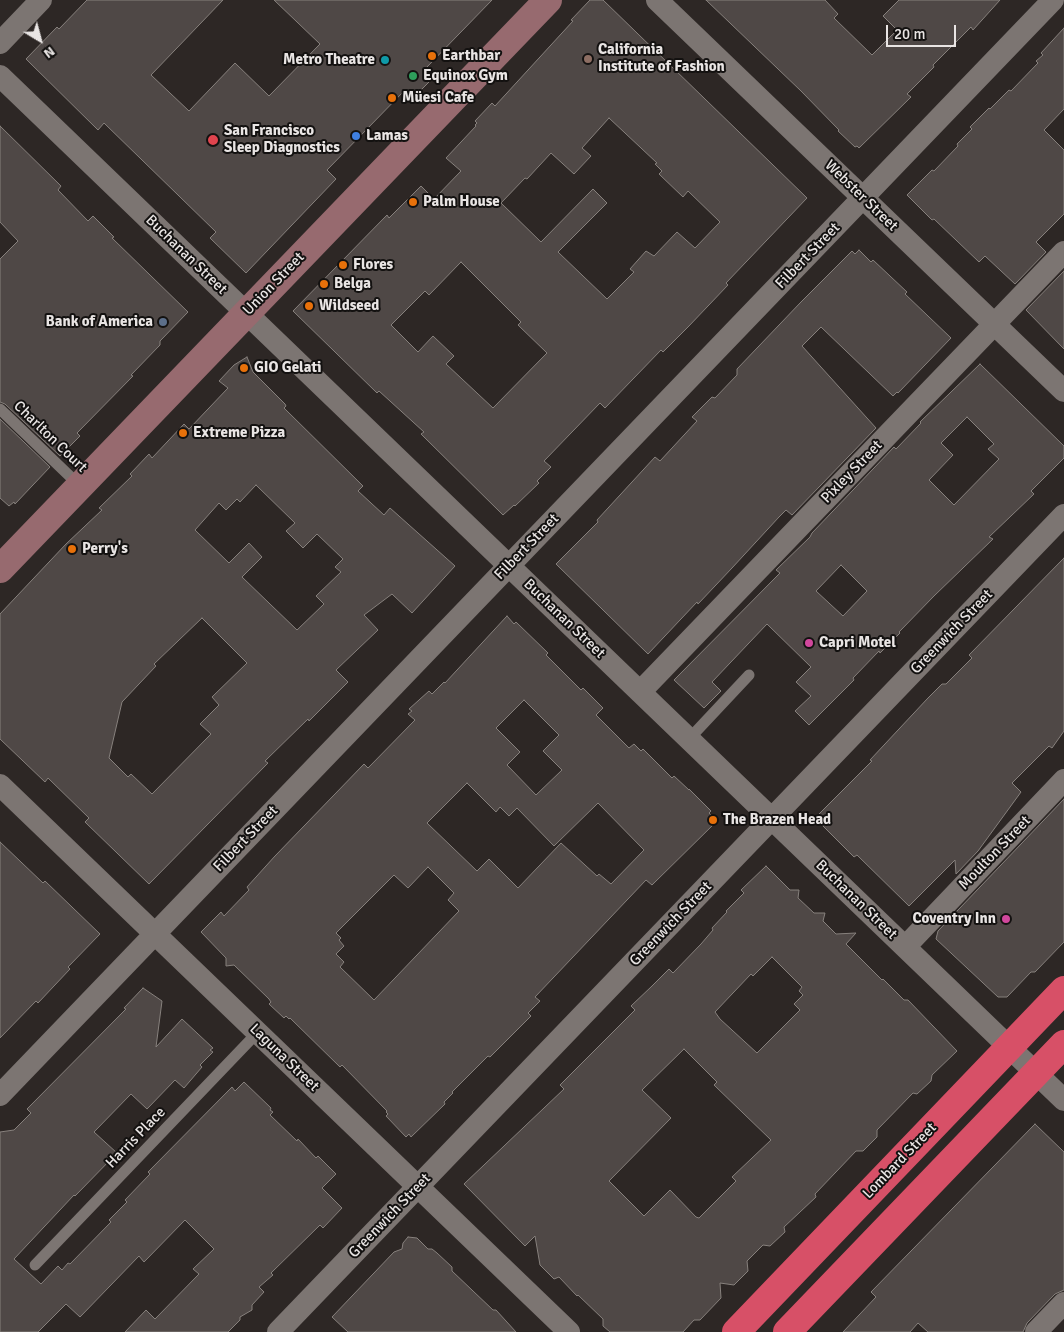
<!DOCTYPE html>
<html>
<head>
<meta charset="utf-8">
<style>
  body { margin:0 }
  #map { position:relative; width:1064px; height:1332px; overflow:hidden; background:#2d2725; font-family:Signika,sans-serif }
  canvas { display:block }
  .north { position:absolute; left:15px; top:15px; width:50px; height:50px; -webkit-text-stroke:4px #131110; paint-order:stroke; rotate:143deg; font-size:14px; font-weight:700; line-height:20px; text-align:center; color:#e9e5e4 }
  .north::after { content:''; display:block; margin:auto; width:18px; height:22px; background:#e9e5e4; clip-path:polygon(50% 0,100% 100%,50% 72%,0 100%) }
  .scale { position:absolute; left:886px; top:25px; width:70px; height:22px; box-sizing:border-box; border:2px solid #e9e5e4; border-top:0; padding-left:6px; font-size:15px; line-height:18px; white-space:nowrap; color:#e9e5e4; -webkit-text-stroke:4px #131110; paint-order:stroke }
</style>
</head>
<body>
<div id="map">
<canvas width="1064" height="1332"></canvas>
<div class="north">N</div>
<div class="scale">20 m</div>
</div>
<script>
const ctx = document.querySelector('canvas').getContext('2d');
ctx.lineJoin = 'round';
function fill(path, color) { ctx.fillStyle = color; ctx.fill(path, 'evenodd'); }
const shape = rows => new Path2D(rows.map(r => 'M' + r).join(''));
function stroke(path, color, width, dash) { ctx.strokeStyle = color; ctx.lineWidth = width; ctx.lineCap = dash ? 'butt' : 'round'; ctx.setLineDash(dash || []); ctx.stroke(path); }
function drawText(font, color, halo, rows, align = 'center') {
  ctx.font = font + ' Signika,sans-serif'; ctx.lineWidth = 4; ctx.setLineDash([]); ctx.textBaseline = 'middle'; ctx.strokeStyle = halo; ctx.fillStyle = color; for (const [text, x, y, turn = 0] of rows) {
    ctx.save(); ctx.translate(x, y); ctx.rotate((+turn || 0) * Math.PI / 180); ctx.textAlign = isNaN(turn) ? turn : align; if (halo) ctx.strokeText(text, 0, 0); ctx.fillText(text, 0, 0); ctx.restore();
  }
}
const building = shape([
  [87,0,223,0,151,75,189,111,235,63,269,96,320,44,274,0,492,0,426,68,435,76,413,98,405,90,327,170,336,179,246,273,210,238,216,232,104,123,98,130,26,59,57,27,59,29,87,0],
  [590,0,603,0,807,198,726,283,728,285,688,327,663,352,661,350,605,408,600,403,544,461,551,467,537,481,539,483,515,506,514,505,503,515,421,434,424,432,379,391,377,393,293,311,387,215,389,218,421,186,434,199,461,171,446,158,476,126,475,125,477,123,475,121,492,103,495,106,573,21,571,20,590,0],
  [609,118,657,163,655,164,662,171,659,174,683,197,688,191,720,222,695,248,677,232,654,256,646,251,630,269,634,272,607,299,558,252,607,203,593,189,541,242,501,203,525,178,527,179,551,153,574,174,591,156,582,148,609,118],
  [461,262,521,322,518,325,547,353,493,408,446,364,454,356,433,336,418,352,391,325,425,291,429,295,461,262],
  [706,0,825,0,838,14,834,18,872,55,897,30,883,16,899,0,1000,0,973,30,971,27,933,65,934,67,907,94,911,97,859,148,857,146,855,147,838,131,839,130,801,91,706,0],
  [1064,28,1064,109,1044,130,1064,150,1064,214,1036,242,1046,252,1015,284,985,256,979,262,934,219,932,220,907,195,932,170,934,171,958,146,957,144,972,129,970,127,989,108,990,109,1009,90,1011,91,1038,63,1036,61,1043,55,1041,53,1064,28],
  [0,126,61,186,58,190,88,221,93,216,114,237,112,238,188,312,160,341,160,345,131,375,133,376,77,433,80,436,60,456,5,404,0,402,0,259,18,241,0,222,0,126],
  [859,250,871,262,873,260,907,292,905,294,951,338,898,393,897,392,893,396,821,327,802,346,876,428,792,515,786,510,779,517,732,568,698,604,697,602,648,654,556,564,598,522,597,520,655,457,660,461,697,421,692,417,712,397,715,398,737,375,737,369,801,302,852,251,855,254,859,250],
  [1064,271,1064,349,1026,310,1064,271],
  [247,357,253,372,285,404,286,406,284,408,363,486,358,491,384,515,390,508,455,566,412,613,392,594,364,615,378,630,336,670,348,682,309,721,308,719,265,761,268,763,149,884,85,822,89,818,48,778,45,782,0,739,0,614,66,544,102,510,99,508,132,476,130,474,149,454,152,458,184,424,189,429,228,388,219,381,234,365,247,357],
  [256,485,295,523,286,531,303,548,317,534,343,559,335,567,341,572,316,596,324,604,297,630,242,577,262,557,249,543,229,563,195,530,219,503,226,510,237,499,240,502,256,485],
  [202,618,247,663,212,697,219,705,200,724,211,734,152,794,131,774,128,777,109,758,122,702,156,666,154,664,202,618],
  [980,364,1064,446,1064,458,1031,491,1034,494,989,537,993,539,934,596,899,632,900,633,880,653,879,651,853,678,854,680,809,725,795,711,811,696,796,682,811,667,767,624,712,682,721,691,704,708,674,680,780,573,776,570,810,537,812,533,894,447,896,449,921,423,920,422,980,364],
  [967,417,994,444,988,449,999,459,954,505,929,480,953,455,941,443,967,417],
  [841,565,867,591,843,616,816,591,841,565],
  [0,419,50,467,15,504,14,502,9,506,0,498,0,419],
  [1064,558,1064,731,1052,748,1049,746,1012,783,1021,792,978,851,956,874,955,860,909,906,857,855,854,857,815,818,872,761,870,760,928,698,942,684,946,684,972,658,969,655,1064,558],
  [507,616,514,624,516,622,548,653,546,655,581,690,583,688,603,708,596,715,629,748,634,744,641,751,643,749,672,778,674,776,689,790,689,789,711,811,709,813,717,821,652,885,646,880,535,997,540,1001,528,1013,531,1016,490,1057,488,1056,452,1092,453,1093,444,1102,445,1104,411,1137,409,1134,406,1137,386,1116,388,1114,386,1112,387,1111,342,1065,340,1067,290,1018,289,1019,286,1016,284,1018,269,1004,271,1002,269,999,234,965,226,966,226,958,201,932,221,912,224,916,249,890,247,887,275,856,364,764,368,768,415,720,408,714,412,711,409,709,429,691,432,694,444,682,445,683,507,616],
  [524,700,559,735,543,751,562,770,536,795,507,765,520,752,496,728,524,700],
  [467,783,496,812,500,807,509,816,517,808,554,846,598,803,644,850,611,884,599,874,597,876,561,843,518,888,489,859,477,871,427,823,467,783],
  [428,867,454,893,448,900,459,911,374,1000,340,967,344,962,336,954,344,946,339,940,341,938,336,933,394,875,408,888,428,867],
  [1064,799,1064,942,1035,972,1031,972,1007,997,998,997,936,939,938,931,1064,799],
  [0,842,43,883,45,881,100,934,68,967,70,969,38,1003,36,1001,0,1038,0,842],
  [766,866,790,890,799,890,798,898,814,913,825,913,823,921,836,934,856,933,846,944,882,980,883,979,904,1000,908,1000,957,1051,932,1075,931,1081,917,1094,913,1093,877,1130,877,1137,863,1151,856,1151,815,1194,816,1197,784,1227,785,1232,770,1246,763,1245,747,1261,748,1271,734,1285,720,1283,721,1298,700,1320,694,1320,683,1332,610,1332,603,1326,603,1319,578,1295,577,1296,559,1277,554,1279,540,1265,535,1236,525,1246,464,1184,564,1089,560,1085,635,1010,631,1006,652,986,669,969,673,973,701,944,713,930,712,928,727,912,726,911,744,893,741,890,766,866],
  [772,957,802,987,799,991,803,995,794,1004,800,1010,757,1053,720,1019,715,1012,751,974,753,976,772,957],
  [684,1049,717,1082,714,1085,771,1140,732,1177,736,1181,699,1218,696,1217,670,1190,644,1216,609,1181,671,1118,642,1090,684,1049],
  [143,988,162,1001,156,1047,182,1019,213,1048,210,1050,213,1052,200,1065,202,1067,184,1088,175,1080,147,1109,131,1094,94,1132,117,1153,75,1196,74,1195,14,1259,41,1284,58,1266,62,1270,68,1263,70,1264,111,1222,109,1220,127,1202,125,1200,150,1174,148,1172,232,1087,235,1091,244,1082,271,1108,270,1110,273,1112,270,1115,297,1141,298,1139,316,1158,318,1156,336,1174,322,1188,342,1208,323,1228,320,1225,271,1273,273,1275,259,1287,264,1292,252,1305,252,1310,240,1317,240,1320,228,1332,125,1332,146,1310,155,1319,199,1274,193,1269,214,1249,185,1220,144,1262,139,1256,80,1317,66,1304,38,1332,0,1332,0,1132,14,1130,31,1113,27,1109,126,1009,124,1008,143,988],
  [1035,1124,1064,1152,1064,1290,1055,1294,1027,1323,1023,1332,928,1332,918,1323,910,1332,843,1332,876,1297,871,1292,1035,1124],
  [408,1237,417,1238,428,1249,432,1249,437,1253,452,1267,452,1271,493,1310,496,1310,516,1332,348,1332,332,1317,394,1252,402,1249,403,1243,408,1237]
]);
fill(building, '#4f4846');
stroke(building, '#87817d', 1);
stroke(shape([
  [0,409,80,486],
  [689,739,749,675],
  [35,1265,258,1032]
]), '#7c7572', 11);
stroke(shape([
  [657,0,1064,391],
  [0,43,41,0],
  [0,76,1064,1100],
  [640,692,1064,252],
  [0,785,569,1332],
  [905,947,1064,780],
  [0,1095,1053,0],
  [278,1332,1064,515],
  [1036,1332,1064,1303]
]), '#7c7572', 22);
stroke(shape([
  [0,569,548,0]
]), '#976a6f', 28);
stroke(shape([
  [736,1332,1064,990],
  [787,1332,1064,1044]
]), '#d75067', 28);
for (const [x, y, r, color] of [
  [432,56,5,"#e8710a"],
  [588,59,5,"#8d6e63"],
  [385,60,5,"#0f9aa8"],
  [413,76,5,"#2e9e5b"],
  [392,98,5,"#e8710a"],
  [356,136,5,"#3f7fe0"],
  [213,140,6,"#e0444e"],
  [413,202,5,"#e8710a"],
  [343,265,5,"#e8710a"],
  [324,284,5,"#e8710a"],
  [309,306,5,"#e8710a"],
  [163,322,5,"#5c6f8a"],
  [244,368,5,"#e8710a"],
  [183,433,5,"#e8710a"],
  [72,549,5,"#e8710a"],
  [809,643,5,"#d1479c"],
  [713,820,5,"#e8710a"],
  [1006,919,5,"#d1479c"]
]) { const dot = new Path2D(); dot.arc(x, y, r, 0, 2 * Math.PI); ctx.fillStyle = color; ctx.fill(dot); stroke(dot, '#131110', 2); }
drawText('bold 15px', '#e9e5e4', '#131110', [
  ["California",598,50],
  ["Institute of Fashion",598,67],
  ["Earthbar",442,56],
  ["Metro Theatre",375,60,"right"],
  ["Equinox Gym",423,76],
  ["Müesi Cafe",402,98],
  ["San Francisco",224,131],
  ["Sleep Diagnostics",224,148],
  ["Lamas",366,136],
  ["Palm House",423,202],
  ["Flores",353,265],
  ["Belga",334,284],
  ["Wildseed",319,306],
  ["Bank of America",153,322,"right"],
  ["GIO Gelati",254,368],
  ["Extreme Pizza",193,433],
  ["Perry's",82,549],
  ["Capri Motel",819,643],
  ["The Brazen Head",723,820],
  ["Coventry Inn",996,919,"right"]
], 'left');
drawText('15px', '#e9e5e4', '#131110', [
  ["Webster Street",861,196,44],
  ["Buchanan Street",186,255,44],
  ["Filbert Street",808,256,-46],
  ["Union Street",274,284,-46],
  ["Charlton Court",50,437,44],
  ["Pixley Street",852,472,-46],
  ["Filbert Street",527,547,-46],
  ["Buchanan Street",564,619,44],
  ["Greenwich Street",952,632,-46],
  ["Filbert Street",246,839,-46],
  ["Moulton Street",995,853,-46],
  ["Buchanan Street",856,900,44],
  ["Greenwich Street",671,924,-46],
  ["Laguna Street",284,1058,44],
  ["Harris Place",136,1138,-46],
  ["Lombard Street",900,1161,-46],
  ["Greenwich Street",390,1216,-46]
]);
</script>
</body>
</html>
